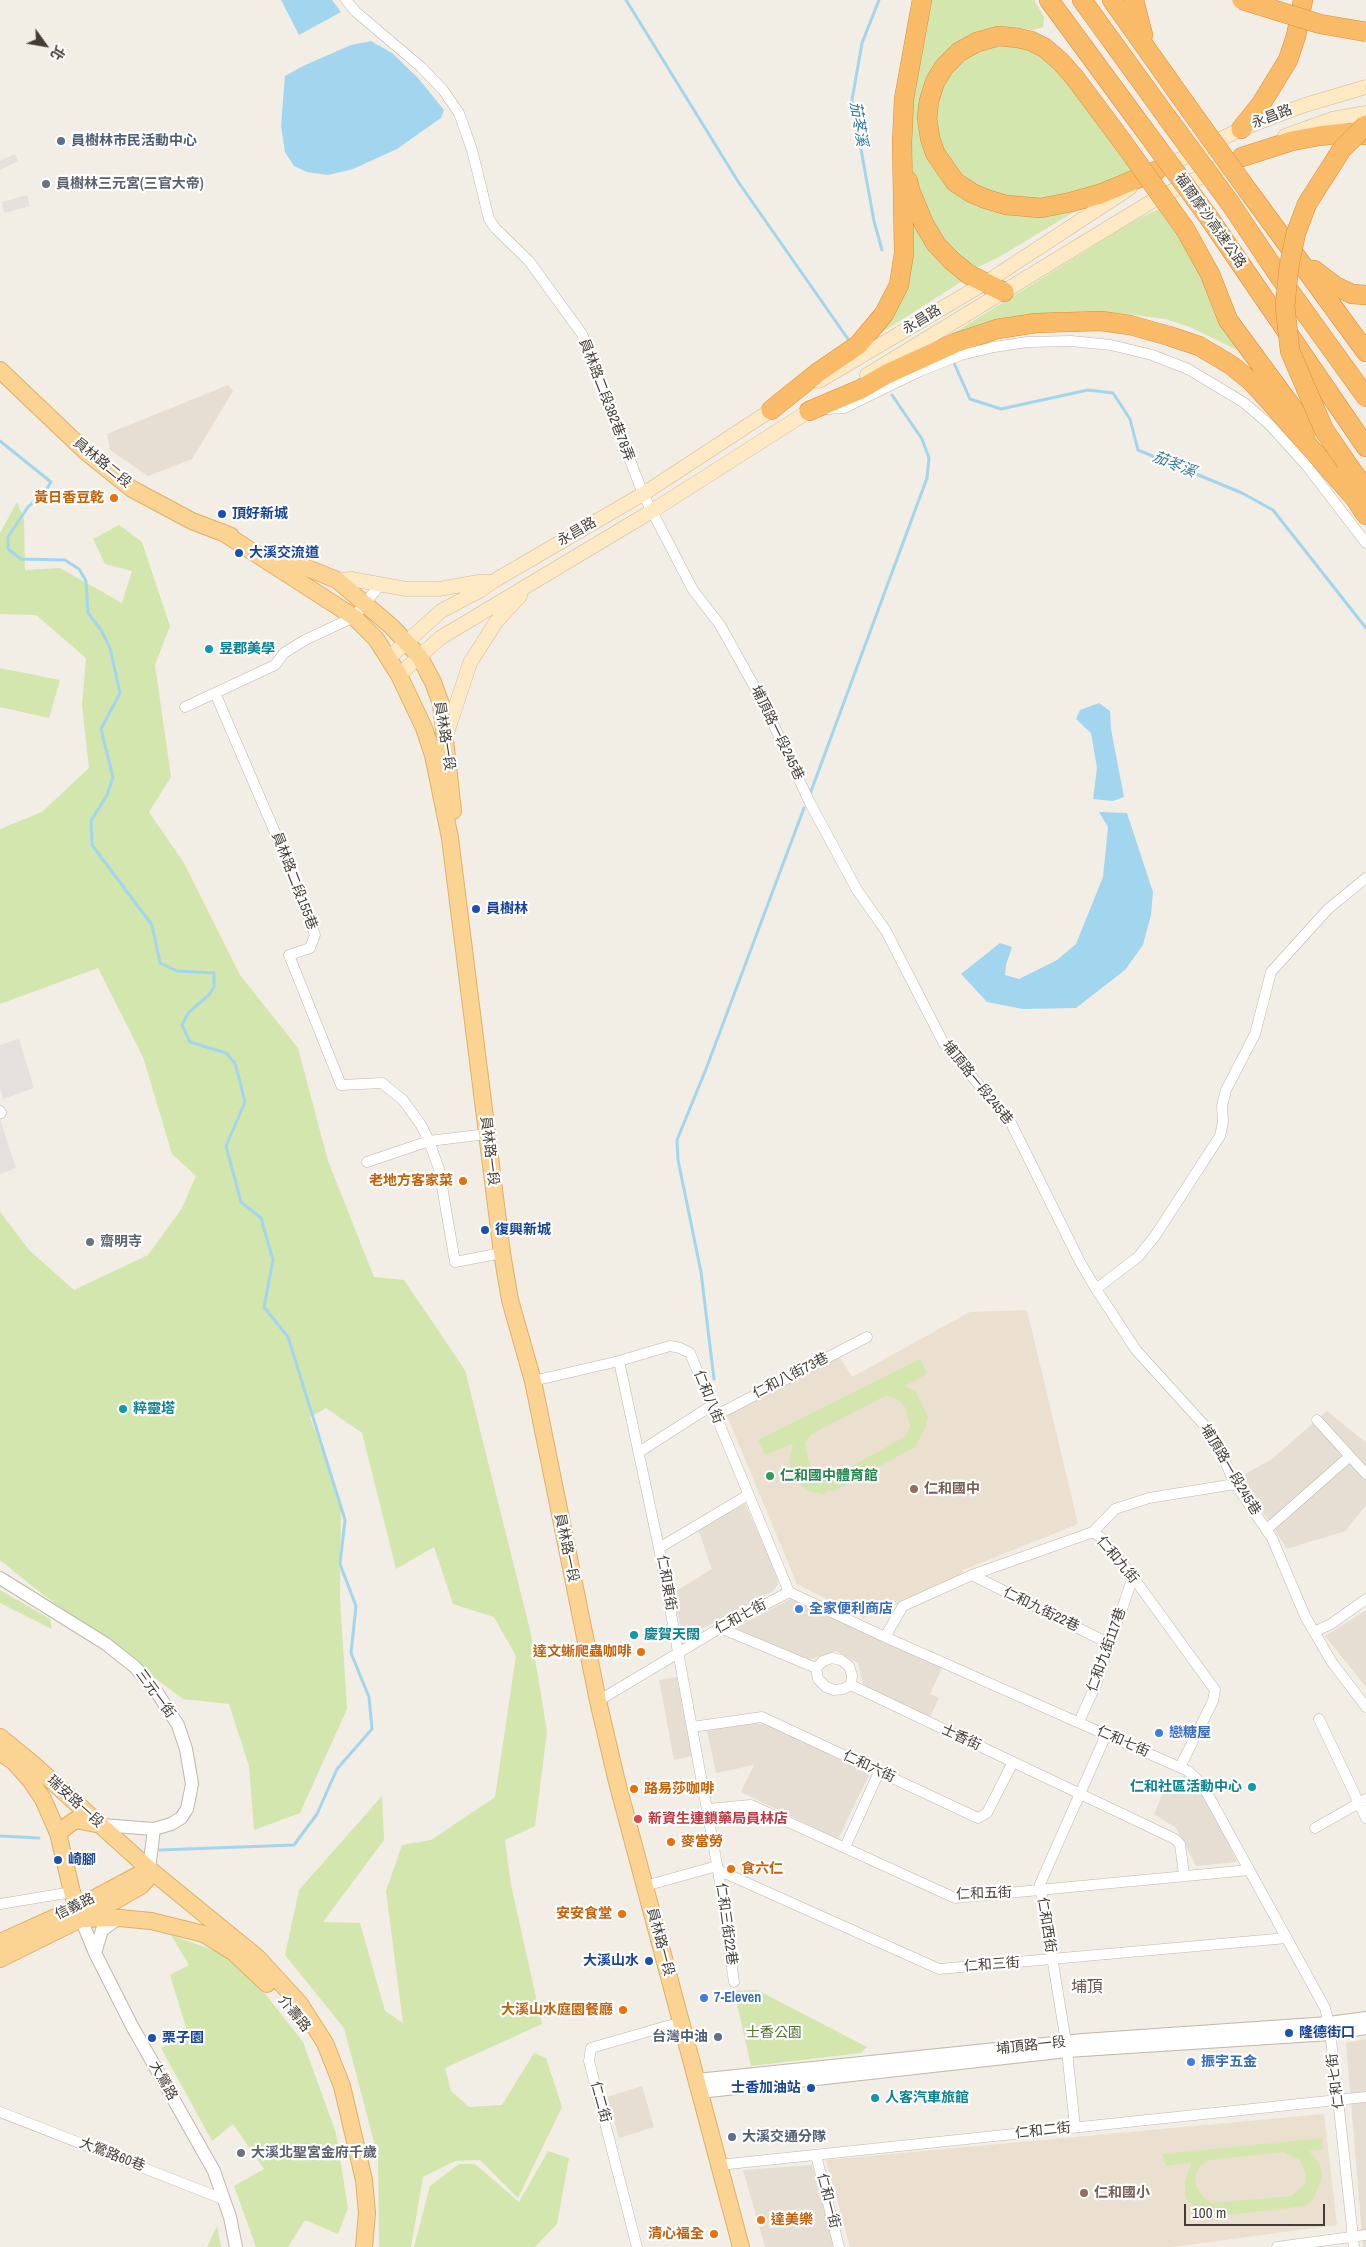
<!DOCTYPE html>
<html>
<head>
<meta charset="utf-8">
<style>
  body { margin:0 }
  #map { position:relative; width:1366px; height:2247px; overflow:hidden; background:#f2ede5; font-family:"Archivo Narrow","Noto Sans TC",sans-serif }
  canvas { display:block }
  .north { position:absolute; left:20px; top:20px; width:50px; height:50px; -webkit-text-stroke:4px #fff; paint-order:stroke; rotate:122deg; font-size:14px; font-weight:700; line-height:20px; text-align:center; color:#443d35 }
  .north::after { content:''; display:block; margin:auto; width:18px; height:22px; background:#443d35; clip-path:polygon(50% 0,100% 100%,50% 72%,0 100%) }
  .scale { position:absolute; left:1184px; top:2204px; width:141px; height:22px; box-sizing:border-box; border:2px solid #443d35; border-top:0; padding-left:6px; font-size:15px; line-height:18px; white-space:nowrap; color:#443d35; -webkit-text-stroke:4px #fff; paint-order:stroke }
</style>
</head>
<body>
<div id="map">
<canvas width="1366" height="2247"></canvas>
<div class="north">北</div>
<div class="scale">100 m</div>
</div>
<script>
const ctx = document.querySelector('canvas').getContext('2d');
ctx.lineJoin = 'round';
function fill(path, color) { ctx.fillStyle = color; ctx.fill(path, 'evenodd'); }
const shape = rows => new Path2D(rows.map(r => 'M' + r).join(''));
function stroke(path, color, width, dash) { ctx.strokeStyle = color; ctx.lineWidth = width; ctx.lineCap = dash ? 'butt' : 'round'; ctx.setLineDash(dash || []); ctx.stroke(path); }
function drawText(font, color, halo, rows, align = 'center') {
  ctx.font = font + ' "Archivo Narrow","Noto Sans TC",sans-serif'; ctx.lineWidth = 4.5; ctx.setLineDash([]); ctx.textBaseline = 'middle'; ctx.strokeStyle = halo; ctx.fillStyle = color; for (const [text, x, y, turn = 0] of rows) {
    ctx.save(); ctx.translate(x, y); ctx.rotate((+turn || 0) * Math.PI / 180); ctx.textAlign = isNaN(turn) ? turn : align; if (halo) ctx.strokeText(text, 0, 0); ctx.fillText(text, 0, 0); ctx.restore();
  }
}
fill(shape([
  [228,385,233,391,192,459,148,476,110,450,107,434],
  [1327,1411,1366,1443,1366,1505,1345,1531,1287,1549,1240,1477,1272,1459],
  [745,1504,777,1573,778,1585,773,1591,689,1636,685,1636,682,1634,673,1593,712,1569,698,1529],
  [792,1598,942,1668,930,1694,939,1698,930,1717,863,1685,858,1663,836,1651,808,1660,735,1628],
  [1366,1610,1366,1687,1325,1636],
  [677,1677,692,1756,674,1760,659,1680],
  [744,1723,767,1724,870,1773,838,1839,741,1792,754,1765,716,1773,707,1731],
  [1186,1775,1200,1785,1237,1862,1196,1866,1176,1828,1154,1814,1166,1786],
  [1366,2039,1366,2247,1363,2247,1346,2043],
  [642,2086,654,2127,619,2138,607,2097],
  [812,2165,835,2247,765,2247,743,2170]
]), '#e6ded3');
fill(shape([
  [1027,1310,1078,1524,963,1570,962,1578,863,1618,797,1584,725,1411,838,1354,852,1377,970,1312],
  [1324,2114,1337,2225,1172,2247,850,2247,826,2160]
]), '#ebe0cf');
fill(shape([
  [930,0,1034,0,1044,17,1043,27,1033,30,1008,27,988,30,970,36,919,112,957,192,1072,209,1074,212,999,257,976,268,964,262,938,232,919,196,912,172,911,117],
  [998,43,1017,44,1050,60,1133,170,1102,187,1053,200,1007,197,979,187,961,175,949,163,935,130,937,98,952,67,979,48],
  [1159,209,1189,253,1205,284,1214,312,1237,350,1190,327,1165,319,1120,313,1043,314,944,339,1134,221],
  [914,224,964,280,870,340,910,225],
  [17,502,24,519,25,570,60,568,122,603,132,571,105,564,93,539,119,525,142,542,170,626,155,665,171,777,149,812,184,863,240,975,298,1048,328,1161,374,1277,404,1280,465,1370,531,1634,547,1732,535,1826,505,1840,511,1885,542,2024,445,2068,451,2091,469,2107,502,2105,534,2053,546,2058,562,2107,518,2198,480,2160,455,2161,423,2177,411,2247,379,2247,378,2157,344,2028,285,1955,299,1890,382,1796,384,1840,323,1922,360,1923,385,2011,403,2023,386,1891,402,1845,431,1840,495,1797,516,1656,494,1617,453,1604,434,1547,396,1569,362,1433,326,1408,310,1417,341,1501,340,1599,347,1709,300,1813,254,1830,249,1766,229,1704,183,1699,41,1593,0,1560,0,1212,30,1251,74,1290,148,1255,182,1208,196,1176,172,1154,143,1057,98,968,0,1004,0,829,42,812,89,768,82,705,86,658,36,615,0,614,0,533],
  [0,668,60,680,49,718,0,707],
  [920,1359,927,1374,905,1386,916,1392,928,1416,926,1426,915,1447,834,1491,829,1490,823,1494,809,1491,800,1485,793,1474,789,1463,793,1444,765,1455,758,1440],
  [885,1396,893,1397,900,1401,906,1408,910,1427,906,1436,833,1477,821,1475,815,1471,809,1463,805,1444,810,1435],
  [0,1590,50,1619,52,1629,0,1603],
  [171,1935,221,1953,259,1986,303,2042,336,2133,348,2208,338,2234,305,2220,288,2247,256,2247,234,2186,264,2169,233,2124,212,2141,161,2048,188,2034,170,1975,189,1965],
  [757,1990,867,2047,861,2053,751,2066,734,1991],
  [1322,2138,1323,2149,1309,2151,1319,2163,1322,2172,1322,2179,1313,2199,1305,2206,1219,2216,1198,2209,1189,2202,1185,2196,1185,2181,1192,2162,1166,2166,1162,2154],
  [1284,2152,1300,2160,1306,2174,1305,2184,1292,2196,1211,2203,1204,2198,1196,2186,1195,2177,1200,2166,1209,2160],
  [548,2151,569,2158,557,2224,535,2247,414,2247,430,2186,459,2164,475,2164,519,2202],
  [217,2226,221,2247,207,2247]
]), '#d2e6ae');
fill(shape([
  [15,154,18,161,0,170,0,161],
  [27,195,30,206,4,213,2,202],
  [19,1039,34,1088,3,1099,0,1088,0,1045],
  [0,1119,16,1168,0,1174]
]), '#e3e0dd');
fill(shape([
  [281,0,332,0,341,12,299,35],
  [371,41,392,53,418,78,444,110,441,118,397,149,353,169,328,175,307,172,294,166,285,152,281,126,285,76,303,66,351,45],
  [1099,703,1110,711,1111,729,1124,797,1113,801,1093,799,1097,768,1091,733,1076,719,1080,710],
  [1099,812,1127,813,1153,892,1151,915,1143,945,1125,970,1076,1008,1023,1009,987,1002,961,974,1000,943,1012,947,1006,965,1005,975,1019,979,1057,960,1076,944,1103,877,1108,827]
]), '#a2d6ee');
stroke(shape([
  [626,0,739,183,848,339],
  [879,0,862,43,852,100,874,221,882,250],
  [954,363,970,399,1001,409,1088,390,1113,393,1130,419,1138,450,1242,493,1273,510,1366,628],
  [0,441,51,482,46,490,28,507,8,537,8,549,21,559,65,560,79,569,86,581,88,613,101,630,110,648,120,693,101,729,113,777,107,795,91,821,92,845,152,925,160,963,177,971,214,973,214,987,209,995,189,1012,182,1025,190,1042,226,1053,235,1063,245,1102,226,1146,241,1202,261,1218,273,1260,264,1307,288,1337,345,1520,340,1564,356,1606,351,1653,369,1697,372,1729,337,1769,317,1814,294,1845,160,1850],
  [810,794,927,478,929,458,922,439,892,395],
  [714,1379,701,1272,678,1160,677,1140,706,1069,804,808],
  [0,1836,39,1838]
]), '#a2d6ee', 3);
const minor = shape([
  [346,0,356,12,421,67,443,90,459,113,472,150,489,219,495,228,529,261,582,334,643,494,693,590,720,625,763,702,810,803,857,890,886,931,943,1042,1011,1123,1080,1262,1096,1289,1136,1350,1204,1425,1222,1455,1235,1484,1272,1538,1305,1616,1331,1661,1366,1707],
  [827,409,844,408,920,371,961,355,994,347,1027,342,1071,341,1111,345,1152,355,1188,369,1243,402,1269,424,1306,465,1366,543],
  [215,693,277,837,315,935,310,948,289,955,341,1085,382,1083,403,1100,421,1125,429,1141,439,1169,455,1262,502,1253],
  [185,707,275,665,284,653,305,640,354,617,379,586],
  [0,1111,1,1113],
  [367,1162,429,1141,487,1134],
  [1096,1289,1138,1257,1155,1236,1220,1136,1223,1122,1222,1106,1226,1090,1255,1034,1271,972,1328,909,1366,878],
  [619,1361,659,1548,718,1870,734,1982],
  [533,1381,619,1361,670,1346,680,1348,690,1353,789,1592],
  [715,1416,867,1337],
  [1317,1420,1366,1474],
  [639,1452,711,1406],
  [1266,1530,1350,1456],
  [1093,1532,1115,1509,1149,1498,1235,1484],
  [659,1548,748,1495],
  [972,1575,1110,1644],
  [720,1628,816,1668],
  [1314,1632,1331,1624,1366,1599],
  [885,1637,903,1606,972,1575,1093,1532,1103,1539,1133,1577,1215,1690,1213,1701,1180,1767],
  [816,1668,823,1661,832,1658,841,1660,849,1666,852,1675,851,1685],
  [816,1668,818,1679,826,1687,834,1690,843,1689,851,1685],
  [851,1685,1175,1839,1180,1844,1184,1875],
  [598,1701,720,1628,789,1592,885,1637,1188,1771,1202,1784,1325,2008,1329,2023,1338,2099,1354,2247],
  [1319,1719,1366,1818],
  [1079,1722,1096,1684,1133,1577],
  [692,1727,762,1717,978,1818,987,1813,1013,1762],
  [707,1809,751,1805,955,1898,1249,1870],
  [1315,1828,1366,1799],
  [845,1847,879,1772],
  [718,1870,939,1969,1287,1938],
  [645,1886,717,1866],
  [0,1904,72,1892],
  [0,2112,223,2199],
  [1075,2127,1066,2042,1040,1884,1106,1735],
  [816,2155,839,2247],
  [719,2165,1366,2097],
  [637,2247,589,2061,591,2048,681,2022],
  [1277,2247,1366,2235]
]);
const tertiary = shape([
  [0,1578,106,1644,135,1667,158,1694,178,1725,186,1749,192,1784,187,1809,181,1818,171,1824,154,1829,101,1825],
  [149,1869,154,1829],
  [81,1919,95,1953,132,2026,214,2171,230,2217,236,2247],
  [95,1953,102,1930,119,1918],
  [697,2080,1083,2040,1329,2023,1366,2018],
  [700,2092,1067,2051,1330,2034,1366,2028]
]);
const secondary = shape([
  [1285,136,1332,119,1366,113],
  [1161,169,1241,129,1305,105,1366,87],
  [867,375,1154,200,1237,159],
  [819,381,985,283,1130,188],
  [337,580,351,579,406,589,439,589,479,582,492,582],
  [389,658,441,611,481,590,492,582,643,494,779,405],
  [399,675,440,638,652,511,817,406],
  [446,736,470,663,496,622,520,596]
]);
const primary = shape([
  [0,370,86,452,132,489,192,521,231,536],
  [222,532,354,617,376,639,399,675,424,728,433,755,450,838,502,1253,510,1300,533,1381,598,1701,617,1782,741,2247],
  [270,553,337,580,392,627,419,656,433,682,441,704,453,811],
  [0,1737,33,1764,149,1869,258,1958,300,2004,325,2043,342,2086,364,2180,367,2213,364,2247],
  [0,1752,14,1762,30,1780,43,1799,58,1833,72,1892,81,1919],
  [58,1833,75,1820,101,1825],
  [81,1919,119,1918,151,1921,204,1934,233,1952,267,1984],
  [0,1942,78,1907,149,1869],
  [0,1959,99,1910,141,1886,149,1877,149,1869]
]);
const motorway = shape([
  [1049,0,1143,128],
  [1082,0,1166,116],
  [1112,0,1185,103],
  [1134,0,1143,35],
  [1241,129,1261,104,1288,60,1296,36,1303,0],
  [1122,141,1075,78,1061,62,1045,48,1031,41,1018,38,999,36,977,42,959,52,944,67,935,82,929,101,927,118,930,138,935,153,955,182,972,193,986,199,1006,205,1041,208,1071,202,1100,194,1156,171],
  [1242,157,1292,141,1319,136,1345,133,1366,135],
  [908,181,910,190,924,224,936,244,951,260,968,274,1004,292],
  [1249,192,1366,352],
  [1230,203,1281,279,1366,397],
  [1207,215,1366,447],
  [1185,229,1210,274,1228,320,1308,429],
  [1314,270,1335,286,1352,294,1366,295],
  [771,410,817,373,858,345,884,314,899,285,904,253,902,143,904,99,922,0],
  [809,411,861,389,887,374,955,343,997,329,1036,323,1101,321,1130,325,1169,336,1199,346,1231,365,1252,382,1272,404,1352,495],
  [1346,462,1366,490],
  [1346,485,1366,515]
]);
stroke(minor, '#c0b6ab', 11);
stroke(tertiary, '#c0b6ab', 14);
stroke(secondary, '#d1bb96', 15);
stroke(primary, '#e0af65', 18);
stroke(motorway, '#d98d38', 20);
stroke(minor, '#fff', 10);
stroke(tertiary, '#fff', 12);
stroke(secondary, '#fde9c4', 14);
stroke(primary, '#fbd494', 16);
stroke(motorway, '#fabb68', 19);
const motorwayBridge = shape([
  [1242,0,1320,24,1366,32],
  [1185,103,1249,192],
  [1166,116,1230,203],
  [1143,128,1207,215],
  [1122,141,1185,229],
  [1346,462,1324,430,1290,351,1285,306,1289,266,1296,233,1307,204,1342,149,1366,125]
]);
stroke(motorwayBridge, '#d98d38', 20, []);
stroke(motorwayBridge, '#fabb68', 19);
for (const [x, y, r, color] of [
  [61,141,5,"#5c6f8a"],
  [46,184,5,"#6b7280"],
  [114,498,5,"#e8710a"],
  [222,514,5,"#1a4fb4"],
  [239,553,5,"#1a4fb4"],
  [209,649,5,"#0f9aa8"],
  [476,909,5,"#1a4fb4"],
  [463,1181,5,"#e8710a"],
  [485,1230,5,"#1a4fb4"],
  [90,1242,5,"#6b7280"],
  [123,1409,5,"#0f9aa8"],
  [770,1476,5,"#2e9e5b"],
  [914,1489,5,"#8d6e63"],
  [799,1609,5,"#3f7fe0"],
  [634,1635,5,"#0f9aa8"],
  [641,1652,5,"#e8710a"],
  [1159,1733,5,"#3f7fe0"],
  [1252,1787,5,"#0f9aa8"],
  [634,1789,5,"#e8710a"],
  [638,1819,5,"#e0444e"],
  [671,1842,5,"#e8710a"],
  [58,1860,5,"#1a4fb4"],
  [731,1869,5,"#e8710a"],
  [622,1914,5,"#e8710a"],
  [649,1961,5,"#1a4fb4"],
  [704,1998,5,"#3f7fe0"],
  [623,2010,5,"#e8710a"],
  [1289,2033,5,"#1a4fb4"],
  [718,2037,5,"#5c6f8a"],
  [152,2038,5,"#1a4fb4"],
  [1191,2062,5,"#3f7fe0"],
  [811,2088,5,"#1a4fb4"],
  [875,2098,5,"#0f9aa8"],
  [732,2137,5,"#5c6f8a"],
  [241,2153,5,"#6b7280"],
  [1084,2193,5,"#8d6e63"],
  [761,2220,5,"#e8710a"],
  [714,2234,5,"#e8710a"]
]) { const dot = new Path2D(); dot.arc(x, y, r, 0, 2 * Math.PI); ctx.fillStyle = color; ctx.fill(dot); stroke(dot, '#fff', 2); }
drawText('14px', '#443d35', '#fff', [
  ["永昌路",1272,117,-21],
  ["福爾摩沙高速公路",1210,221,55],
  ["永昌路",922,320,-31],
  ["員林路二段382巷78弄",606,400,69],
  ["員林路二段",102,463,39],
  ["永昌路",577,532,-30],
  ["埔頂路一段245巷",777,733,64],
  ["員林路一段",444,736,81],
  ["員林路二段155巷",294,881,69],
  ["埔頂路一段245巷",977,1083,51],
  ["員林路一段",489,1151,83],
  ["仁和八街73巷",791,1376,-27],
  ["仁和八街",708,1397,68],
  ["埔頂路一段245巷",1230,1470,59],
  ["員林路一段",566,1548,78],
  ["仁和九街",1117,1560,50],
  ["仁和東街",666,1583,80],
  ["仁和九街22巷",1041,1610,26],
  ["仁和七街",741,1617,-28],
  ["仁和九街117巷",1107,1650,-70],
  ["三元一街",155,1694,54],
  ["士香街",961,1738,25],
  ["仁和七街",1123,1742,24],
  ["仁和六街",869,1767,25],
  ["瑞安路一段",75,1802,42],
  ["仁和五街",984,1894,-2],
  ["信義路",75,1907,-26],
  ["仁和三街22巷",726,1924,82],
  ["仁和西街",1046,1925,81],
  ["員林路一段",660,1942,75],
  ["仁和三街",992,1965,-4],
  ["介壽路",294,2014,51],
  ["埔頂路一段",1031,2046,-6],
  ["大鶯路",163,2081,61],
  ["仁和七街",1336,2081,-97],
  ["仁二街",600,2102,75],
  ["仁和二街",1043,2131,-6],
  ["大鶯路60巷",112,2155,21],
  ["仁和一街",828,2201,76]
]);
drawText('bold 14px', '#4e5e75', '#fff', [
  ["員樹林市民活動中心",71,141],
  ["台灣中油",708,2037,"right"],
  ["大溪交通分隊",742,2137]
], 'left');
drawText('bold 14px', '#5b616d', '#fff', [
  ["員樹林三元宮(三官大帝)",56,184],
  ["齋明寺",100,1242],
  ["大溪北聖宮金府千歲",251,2153]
], 'left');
drawText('bold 14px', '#c56008', '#fff', [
  ["黃日香豆乾",104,498],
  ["老地方客家菜",453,1181],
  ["達文蜥爬蟲咖啡",631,1652],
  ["路易莎咖啡",644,1789,"left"],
  ["麥當勞",681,1842,"left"],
  ["食六仁",741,1869,"left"],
  ["安安食堂",612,1914],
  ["大溪山水庭園餐廳",613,2010],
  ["達美樂",771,2220,"left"],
  ["清心福全",704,2234]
], 'right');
drawText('bold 14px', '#164399', '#fff', [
  ["頂好新城",232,514],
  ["大溪交流道",249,553],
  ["員樹林",486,909],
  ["復興新城",495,1230],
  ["崎腳",68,1860],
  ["大溪山水",639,1961,"right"],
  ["隆德街口",1299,2033],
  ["栗子園",162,2038],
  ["士香加油站",801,2088,"right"]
], 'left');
drawText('bold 14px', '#0d838f', '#fff', [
  ["昱郡美學",219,649],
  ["粹靈塔",133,1409],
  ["慶賀天闊",644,1635],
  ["仁和社區活動中心",1242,1787,"right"],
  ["人客汽車旅館",885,2098]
], 'left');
drawText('bold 14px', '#27864d', '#fff', [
  ["仁和國中體育館",780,1476]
], 'left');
drawText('bold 14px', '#785e54', '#fff', [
  ["仁和國中",924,1489],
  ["仁和國小",1094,2193]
], 'left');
drawText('bold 14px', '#366cbe', '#fff', [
  ["全家便利商店",809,1609],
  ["戀糖屋",1169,1733],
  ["7-Eleven",714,1998],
  ["振宇五金",1201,2062]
], 'left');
drawText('bold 14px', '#be3a42', '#fff', [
  ["新資生連鎖藥局員林店",648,1819]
], 'left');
drawText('14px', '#4d742a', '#fff', [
  ["士香公園",774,2033]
]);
drawText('italic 15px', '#2e799d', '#fff', [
  ["茄苳溪",858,124,81],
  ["茄苳溪",1174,465,22]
]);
drawText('16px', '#67594c', '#fff', [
  ["埔頂",1087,1988]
]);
</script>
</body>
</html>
